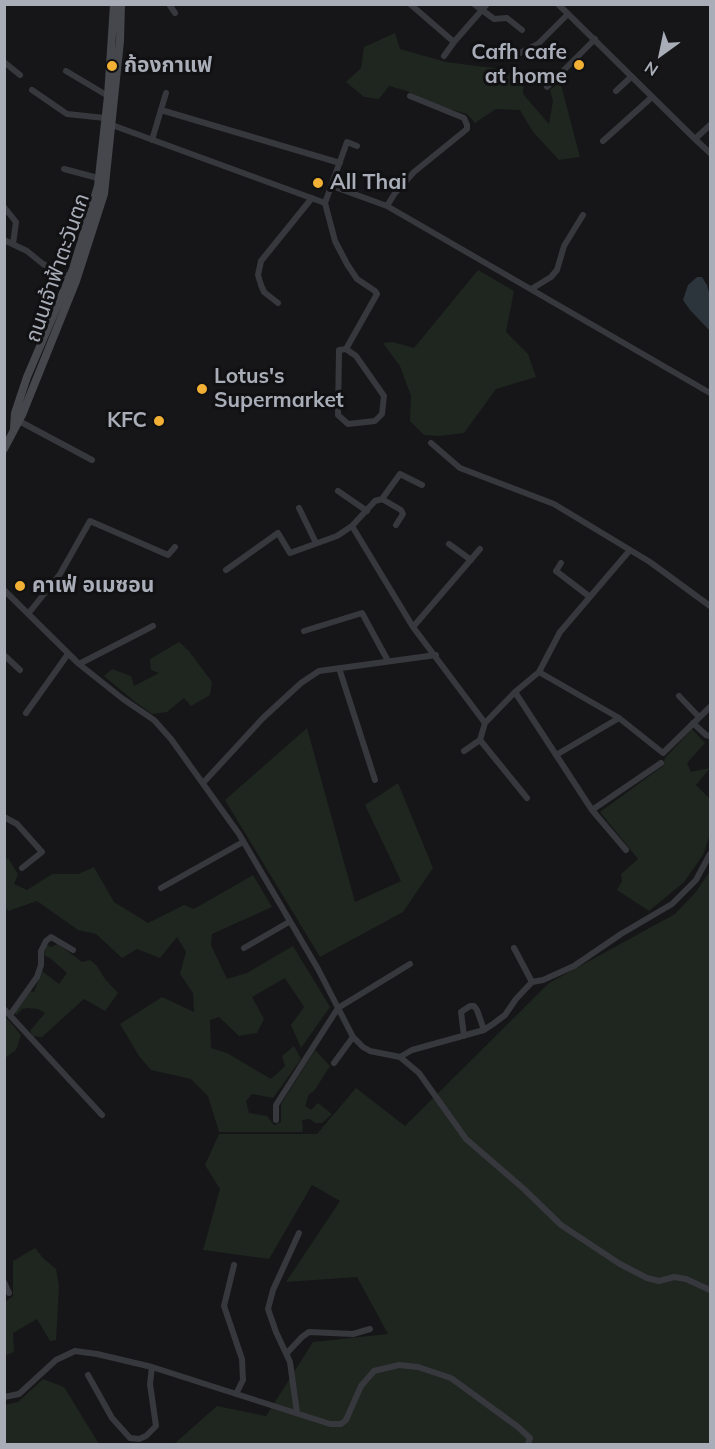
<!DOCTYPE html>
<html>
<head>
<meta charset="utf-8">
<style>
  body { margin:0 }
  #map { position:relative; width:715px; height:1449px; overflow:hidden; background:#161618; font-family:Mulish,sans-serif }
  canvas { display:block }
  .frame { position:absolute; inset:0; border:6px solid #a8adb8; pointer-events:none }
  .north { position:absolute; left:631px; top:24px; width:60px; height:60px; -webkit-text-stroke:4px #111113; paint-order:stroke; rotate:213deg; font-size:16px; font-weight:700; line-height:24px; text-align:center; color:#a8adb8 }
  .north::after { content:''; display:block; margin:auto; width:21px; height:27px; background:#a8adb8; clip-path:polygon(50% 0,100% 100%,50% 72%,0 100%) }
</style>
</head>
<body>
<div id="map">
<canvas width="715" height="1449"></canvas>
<div class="frame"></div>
<div class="north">N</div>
</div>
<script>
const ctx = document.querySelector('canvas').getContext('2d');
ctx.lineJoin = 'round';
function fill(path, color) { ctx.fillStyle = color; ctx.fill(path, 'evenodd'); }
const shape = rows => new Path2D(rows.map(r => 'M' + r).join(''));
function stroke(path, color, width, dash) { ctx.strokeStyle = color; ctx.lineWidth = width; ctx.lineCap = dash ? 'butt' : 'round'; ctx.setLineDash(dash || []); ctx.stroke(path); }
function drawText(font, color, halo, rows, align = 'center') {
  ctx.font = font + ' Mulish,"Noto Sans Thai",sans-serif'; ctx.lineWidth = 6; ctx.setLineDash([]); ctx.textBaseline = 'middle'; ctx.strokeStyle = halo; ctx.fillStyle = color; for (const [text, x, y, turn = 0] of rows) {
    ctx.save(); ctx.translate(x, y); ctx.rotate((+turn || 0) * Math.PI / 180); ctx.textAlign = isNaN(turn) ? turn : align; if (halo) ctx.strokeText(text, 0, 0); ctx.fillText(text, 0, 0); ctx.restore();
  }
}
fill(shape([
  [395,33,400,49,446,62,493,68,524,78,523,94,549,124,553,101,550,90,560,81,580,157,559,160,533,132,520,110,496,109,475,123,467,114,433,104,407,91,389,86,379,99,364,97,346,82,361,68,364,47],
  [478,270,514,291,506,332,528,354,536,377,496,389,464,433,439,436,424,435,410,421,411,396,400,366,383,343,393,342,414,348],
  [179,642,189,651,212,682,210,695,191,706,184,698,167,712,152,714,134,701,104,676,112,669,131,676,134,686,159,673,151,670,150,659],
  [307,728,355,902,401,881,365,805,398,783,433,868,403,912,320,957,225,800],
  [692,729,705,743,687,763,691,772,710,768,696,785,710,799,710,834,703,855,684,882,649,911,617,890,622,881,621,874,638,859,600,812,663,766,665,758],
  [8,858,18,874,14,884,27,890,52,874,78,874,94,867,114,902,148,923,184,905,194,909,253,875,272,907,212,934,211,945,227,979,247,973,293,946,330,1007,301,1048,291,1025,304,1007,285,978,252,997,264,1019,257,1033,239,1036,219,1017,210,1020,211,1048,227,1053,271,1079,285,1066,282,1056,294,1046,301,1059,273,1098,252,1094,246,1101,249,1113,267,1116,274,1125,281,1122,281,1104,315,1050,330,1066,314,1091,309,1094,305,1106,311,1110,318,1103,332,1114,322,1123,315,1123,310,1119,302,1120,303,1132,219,1132,208,1096,191,1079,151,1070,139,1056,120,1024,162,997,194,1012,193,993,180,974,186,952,177,937,160,958,137,949,122,958,96,934,78,930,37,901,8,911,5,907,5,860],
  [710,871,710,1444,174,1444,217,1406,266,1416,313,1342,388,1334,357,1277,286,1282,340,1201,312,1185,269,1259,203,1250,220,1189,205,1165,219,1134,317,1134,356,1088,405,1126,549,983,675,914,695,893],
  [46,944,51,947,58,944,82,962,90,960,97,966,105,979,118,993,105,1011,84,999,42,1037,33,1036,30,1031,45,1013,38,1009,28,1008,22,1009,16,1015,15,1012,30,991,34,992,42,971,59,984,67,973,50,958,45,956,44,952],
  [5,1016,21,1035,16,1050,5,1058],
  [35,1248,43,1258,56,1269,59,1286,56,1340,50,1341,37,1319,13,1333,14,1352,5,1356,5,1302,13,1296,13,1261],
  [43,1379,64,1387,99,1444,5,1444,5,1405,18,1402]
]), '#1e261f');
fill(shape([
  [697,277,702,277,707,285,710,296,710,331,690,310,683,300,688,285]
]), '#2c353c');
stroke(shape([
  [169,4,175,13],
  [410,4,454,42,482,10,474,4],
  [487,4,482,10,494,19,507,18,522,30],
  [558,4,695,139,710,125],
  [518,54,538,44,568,14],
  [444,56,454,42],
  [4,62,20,75],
  [66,71,108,96],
  [547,87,595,39],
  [32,90,67,114,105,118],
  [616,91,631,77],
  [161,110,340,163],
  [112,125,325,203],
  [695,139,710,153],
  [152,140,166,93],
  [603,141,652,97],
  [64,169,98,178],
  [332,186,387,206,710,393],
  [387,206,395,193,414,172,467,129,467,125,464,118,410,96],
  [4,207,16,222,13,244],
  [4,240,27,251,43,264,69,277],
  [533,288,551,277,557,270,564,246,583,215],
  [278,303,264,292,261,285,258,275,261,261,312,198],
  [346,349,377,294,375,291,357,279,347,264,335,241,325,203,347,142,357,146],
  [346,349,356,356,384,396,382,414,375,421,348,424,338,415,339,350,346,349],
  [19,421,92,460],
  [431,443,460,468,554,504,650,562,710,606],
  [338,491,367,511],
  [382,499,401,510,403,514,396,525],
  [299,508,316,543],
  [352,526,413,627,485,723,515,692,592,810,626,850],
  [449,544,471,560],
  [561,563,556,571,590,597],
  [226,570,278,533,290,553,337,536,352,526,375,501,382,499,400,474,422,485],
  [4,590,79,664,123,699,154,720,171,739,239,834,318,969,353,1037,363,1047,370,1051,400,1057,419,1073,466,1139,524,1189,561,1225,620,1264,647,1278,659,1281,674,1277,686,1279,710,1290],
  [28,614,60,574,90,521,168,555,175,547],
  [413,627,480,549],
  [304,631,362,613,388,661],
  [4,655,20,670],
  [79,664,153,626],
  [339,668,375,780],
  [539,672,560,632,630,550],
  [515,692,539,672,619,718,663,753,710,707],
  [679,696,699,717],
  [26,713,68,654],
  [485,723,480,740,527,798],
  [693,723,706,735,710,736],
  [464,751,480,740],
  [556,755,619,718],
  [203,783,263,718,301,683,319,671,436,655],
  [592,810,661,763],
  [4,817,17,824,42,852,22,868],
  [161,888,243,842],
  [244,948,289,922],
  [514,948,532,982],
  [4,1009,102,1115],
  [10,1015,37,977,41,965,41,951,46,941,51,937,73,950],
  [464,1036,461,1012,470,1006,474,1006,477,1010,484,1030],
  [400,1057,412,1050,484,1030,493,1024,505,1015,516,999,532,982,543,980,574,966,621,934,672,904,696,880,710,854],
  [334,1063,353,1037],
  [276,1120,276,1105,338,1008,410,964],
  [234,1265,224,1306,242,1359,243,1380,236,1394],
  [4,1282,9,1293],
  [287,1353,302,1337,309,1332,353,1334,370,1329],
  [88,1375,112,1418,130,1438,139,1439,146,1436,156,1426,150,1384,152,1367],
  [4,1397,19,1394,56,1360,75,1351,97,1354,152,1367,330,1424,341,1424,346,1420,361,1386,374,1371,399,1365,418,1367,451,1378,518,1427,530,1438,528,1444],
  [297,1413,290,1362,276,1332,268,1309,273,1290,299,1233]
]), '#37383d', 6);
stroke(shape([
  [14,428,15,413,27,377,73,269,98,186,108,96,114,4],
  [4,449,22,415,76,281,104,194,120,41,121,4]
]), '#45474d', 8);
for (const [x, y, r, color] of [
  [579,65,6,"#f2b134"],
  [112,66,6,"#f2b134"],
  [318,183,6,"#f2b134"],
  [202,389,6,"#f2b134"],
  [159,421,6,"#f2b134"],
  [20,586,6,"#f2b134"]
]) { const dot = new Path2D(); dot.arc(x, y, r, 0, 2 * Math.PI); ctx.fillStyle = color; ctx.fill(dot); stroke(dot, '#111113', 2); }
drawText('bold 21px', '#a8adb8', '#111113', [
  ["Cafh cafe",567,53,"right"],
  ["at home",567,77,"right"],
  ["ก้องกาแฟ",124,66],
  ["All Thai",330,183],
  ["Lotus's",214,377],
  ["Supermarket",214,401],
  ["KFC",147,421,"right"],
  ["คาเฟ่ อเมซอน",32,586]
], 'left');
drawText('21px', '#a8adb8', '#111113', [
  ["ถนนเจ้าฟ้าตะวันตก",58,268,-71]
]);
</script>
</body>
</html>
